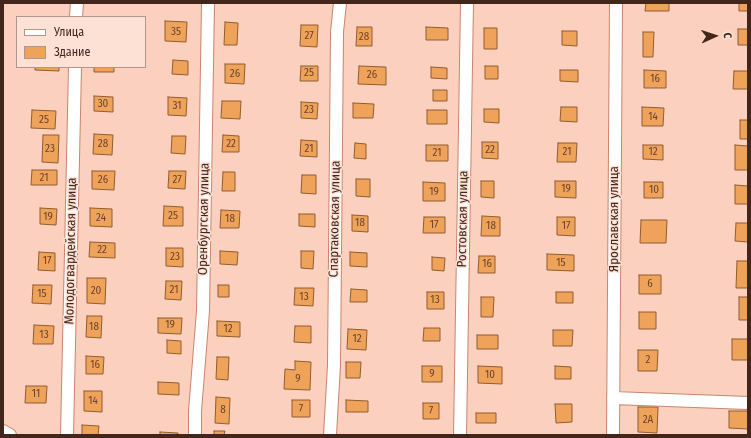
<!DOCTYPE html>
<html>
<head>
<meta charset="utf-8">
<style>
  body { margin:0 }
  #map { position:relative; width:751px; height:438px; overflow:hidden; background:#fcd0bf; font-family:"Fira Sans Condensed",sans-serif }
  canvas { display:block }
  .frame { position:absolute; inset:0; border:4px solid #42261c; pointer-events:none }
  .legend { position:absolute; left:16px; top:16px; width:130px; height:52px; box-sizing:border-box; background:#fee1d5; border:1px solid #b3968b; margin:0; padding:5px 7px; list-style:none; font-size:12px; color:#42261c }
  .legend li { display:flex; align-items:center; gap:8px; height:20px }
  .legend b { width:20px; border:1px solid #b3968b }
  .north { position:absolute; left:695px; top:16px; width:40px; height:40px; -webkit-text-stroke:3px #fee1d5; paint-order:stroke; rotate:87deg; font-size:11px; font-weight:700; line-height:16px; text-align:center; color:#42261c }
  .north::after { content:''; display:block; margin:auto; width:14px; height:18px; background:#42261c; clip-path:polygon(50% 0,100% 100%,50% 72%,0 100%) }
</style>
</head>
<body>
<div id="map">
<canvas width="751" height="438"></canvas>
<div class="frame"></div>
<ul class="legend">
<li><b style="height:5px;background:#fff"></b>Улица</li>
<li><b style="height:11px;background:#efa25a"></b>Здание</li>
</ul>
<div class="north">С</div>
</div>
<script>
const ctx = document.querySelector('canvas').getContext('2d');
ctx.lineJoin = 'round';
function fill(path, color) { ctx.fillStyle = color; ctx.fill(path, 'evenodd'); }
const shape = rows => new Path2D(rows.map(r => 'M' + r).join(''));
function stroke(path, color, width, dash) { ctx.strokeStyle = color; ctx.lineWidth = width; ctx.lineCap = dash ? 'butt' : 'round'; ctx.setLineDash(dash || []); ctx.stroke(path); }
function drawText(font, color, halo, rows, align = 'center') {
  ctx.font = font + ' "Fira Sans Condensed",sans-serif'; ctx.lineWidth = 3; ctx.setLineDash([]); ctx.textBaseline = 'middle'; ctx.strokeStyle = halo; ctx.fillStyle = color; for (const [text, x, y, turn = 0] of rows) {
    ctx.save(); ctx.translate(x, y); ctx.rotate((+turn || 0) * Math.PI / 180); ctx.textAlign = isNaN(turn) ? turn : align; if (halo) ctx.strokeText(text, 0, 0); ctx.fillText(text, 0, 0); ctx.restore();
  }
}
const building = shape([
  [646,3,669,3,669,11,645,11,646,3],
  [739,3,748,3,748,11,739,11,739,3],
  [165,21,187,22,186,42,165,41,165,21],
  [225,22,238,23,237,45,224,45,225,22],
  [301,25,318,25,317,47,300,46,301,25],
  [357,27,372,27,372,46,356,46,357,27],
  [426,27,448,28,448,40,426,40,426,27],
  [484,28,497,28,497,49,484,49,484,28],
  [738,29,748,29,748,45,738,45,738,29],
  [562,31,577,31,577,46,562,45,562,31],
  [643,32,654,32,653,57,643,57,643,32],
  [173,60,188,61,188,75,172,74,173,60],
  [225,64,245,64,244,84,225,83,225,64],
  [301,66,318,66,318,81,300,81,301,66],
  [359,66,386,67,386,85,358,84,359,66],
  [485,66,498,66,498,79,485,79,485,66],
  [35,67,59,67,59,71,35,70,35,67],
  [94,67,114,67,114,72,94,72,94,67],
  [431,67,447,68,447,79,431,78,431,67],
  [560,70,578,70,578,82,560,81,560,70],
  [644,70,666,71,666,88,644,88,644,70],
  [734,71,748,71,748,89,733,89,734,71],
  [433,90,447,90,447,101,433,101,433,90],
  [94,96,113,97,113,112,94,111,94,96],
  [168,97,187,98,186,116,168,115,168,97],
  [222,101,241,101,240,119,221,118,222,101],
  [301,102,318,103,317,119,301,118,301,102],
  [353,103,374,104,373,118,353,118,353,103],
  [561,107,577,107,577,122,560,121,561,107],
  [642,107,664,108,663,126,642,126,642,107],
  [484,109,499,109,499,123,484,122,484,109],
  [32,110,56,111,55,129,31,128,32,110],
  [427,110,447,110,447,124,427,124,427,110],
  [740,120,748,120,748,139,740,139,740,120],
  [94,134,113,135,112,155,93,154,94,134],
  [43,135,59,135,58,163,42,162,43,135],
  [223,135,239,136,239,152,222,152,223,135],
  [172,136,186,136,185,154,171,153,172,136],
  [301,140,317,141,317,157,300,156,301,140],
  [482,142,498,142,498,159,482,158,482,142],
  [355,143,366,144,366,159,354,158,355,143],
  [558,143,577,143,576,162,557,162,558,143],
  [426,145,448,145,448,161,426,161,426,145],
  [643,145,663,145,663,160,643,159,643,145],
  [735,145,748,146,748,170,735,170,735,145],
  [32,170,57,170,57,185,31,185,32,170],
  [92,171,115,171,114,190,92,189,92,171],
  [169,171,186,171,185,189,168,188,169,171],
  [223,172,235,172,235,191,222,191,223,172],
  [302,175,316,175,316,194,301,193,302,175],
  [356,179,370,179,370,197,356,196,356,179],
  [481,181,494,181,494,198,481,197,481,181],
  [555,181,576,181,576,198,555,197,555,181],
  [423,182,445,183,445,201,423,201,423,182],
  [644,182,663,182,663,198,644,198,644,182],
  [735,185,748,186,748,204,735,204,735,185],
  [164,206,183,207,183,226,163,226,164,206],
  [40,208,57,209,56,225,40,224,40,208],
  [90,208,112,209,112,227,90,226,90,208],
  [221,210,240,211,239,228,220,228,221,210],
  [299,214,315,214,315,227,299,226,299,214],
  [352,215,368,216,368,232,352,231,352,215],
  [482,216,500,217,500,236,481,236,482,216],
  [424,217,445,217,445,233,423,233,424,217],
  [557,217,575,217,575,236,557,235,557,217],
  [641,220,667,220,666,243,640,243,641,220],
  [736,223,748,223,748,242,735,241,736,223],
  [90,242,115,243,115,258,89,257,90,242],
  [166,248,183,248,183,267,166,266,166,248],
  [220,251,238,252,237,265,220,264,220,251],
  [301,251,314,251,313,269,301,268,301,251],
  [39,252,55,253,55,271,38,270,39,252],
  [350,252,367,253,367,267,350,266,350,252],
  [547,254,574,255,574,271,547,270,547,254],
  [479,256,495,256,495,273,478,273,479,256],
  [432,257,445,258,444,271,432,270,432,257],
  [737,261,748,261,748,288,736,288,737,261],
  [639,275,661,275,661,294,639,294,639,275],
  [87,278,106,278,105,304,87,303,87,278],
  [166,281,182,281,181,300,165,299,166,281],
  [33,285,52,285,51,304,32,303,33,285],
  [218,285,229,285,229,297,218,297,218,285],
  [295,288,314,288,313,306,294,305,295,288],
  [351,289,367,290,367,302,350,302,351,289],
  [427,292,444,292,444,309,427,309,427,292],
  [556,292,573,292,573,303,556,303,556,292],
  [481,297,494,297,493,317,481,317,481,297],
  [739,297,748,297,748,320,739,320,739,297],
  [639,312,656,312,656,329,639,329,639,312],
  [87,316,102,316,101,338,86,337,87,316],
  [158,318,182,318,181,334,158,333,158,318],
  [217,321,240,322,240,337,217,336,217,321],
  [34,325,54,326,53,344,33,344,34,325],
  [295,326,311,326,311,343,294,342,295,326],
  [424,328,440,328,440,341,423,341,424,328],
  [348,329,367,330,366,350,347,349,348,329],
  [553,330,573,330,572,346,553,346,553,330],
  [477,335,498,335,498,349,477,349,477,335],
  [732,339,748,339,748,360,732,360,732,339],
  [167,340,181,341,181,354,167,353,167,340],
  [638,350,658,350,657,371,638,371,638,350],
  [86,356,104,357,103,374,86,374,86,356],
  [217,357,229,357,228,380,216,379,217,357],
  [295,361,311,362,310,390,284,389,285,369,295,370,295,361],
  [346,362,361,362,360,378,346,378,346,362],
  [422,366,442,366,442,382,422,382,422,366],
  [478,366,502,367,502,384,478,383,478,366],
  [555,366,571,367,571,379,555,379,555,366],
  [158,382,179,383,179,395,158,394,158,382],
  [26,386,47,386,46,403,25,403,26,386],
  [84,391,102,391,102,412,84,411,84,391],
  [216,397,230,398,229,424,215,423,216,397],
  [292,400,310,400,310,417,292,417,292,400],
  [346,400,368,401,368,412,346,412,346,400],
  [423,403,439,403,439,419,423,419,423,403],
  [555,404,572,404,572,422,556,423,555,404],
  [638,407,658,407,657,433,638,432,638,407],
  [729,411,748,411,748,429,729,428,729,411],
  [476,413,496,413,496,423,476,423,476,413],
  [82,425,99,426,98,435,82,435,82,425],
  [214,431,225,431,224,435,214,435,214,431],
  [160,432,178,433,178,435,160,435,160,432]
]);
fill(building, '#efa25a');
stroke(building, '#905d2e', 1);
const street = shape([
  [76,17,77,3],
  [613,398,748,403],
  [3,431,10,435],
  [67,435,75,67],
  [195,435,195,411,203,311,208,3],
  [330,435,334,365,337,32,340,3],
  [460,435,467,3],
  [613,435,616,3]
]);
stroke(street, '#c8856b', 14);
stroke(street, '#fff', 12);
drawText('11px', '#6d452c', null, [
  ["35",176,32],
  ["27",309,36],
  ["28",364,37],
  ["25",309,73],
  ["26",235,74],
  ["26",372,75],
  ["16",655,79],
  ["30",103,104],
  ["31",177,106],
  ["23",309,110],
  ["14",653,117],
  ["25",44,120],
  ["28",103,144],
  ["22",231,144],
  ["23",50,149],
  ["21",309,149],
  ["22",490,150],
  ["21",567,152],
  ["12",653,152],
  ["21",437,153],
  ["21",44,178],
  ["26",103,180],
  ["27",177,180],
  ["19",566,189],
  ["10",654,190],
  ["19",434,192],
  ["25",173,216],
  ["19",48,217],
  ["24",101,218],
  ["18",230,219],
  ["18",360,223],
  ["17",434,225],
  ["18",491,226],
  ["17",566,226],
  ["22",102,250],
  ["23",175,257],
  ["17",47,261],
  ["15",561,263],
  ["16",487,264],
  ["6",650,284],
  ["21",174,290],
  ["20",96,291],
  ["15",42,294],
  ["13",304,297],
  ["13",435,300],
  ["19",170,325],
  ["18",94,327],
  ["12",228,329],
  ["13",44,335],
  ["12",357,339],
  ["2",648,360],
  ["16",95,365],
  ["9",432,374],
  ["10",490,375],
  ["9",298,379],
  ["11",36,394],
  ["14",93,401],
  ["7",301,409],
  ["8",223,410],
  ["7",431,411],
  ["2А",648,420]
]);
drawText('13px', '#42261c', '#fee1d5', [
  ["Оренбургская улица",204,219,-89],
  ["Спартаковская улица",335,219,-89],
  ["Ростовская улица",463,219,-89],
  ["Ярославская улица",614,219,-90],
  ["Молодогвардейская улица",71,251,-89]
]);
</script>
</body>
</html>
